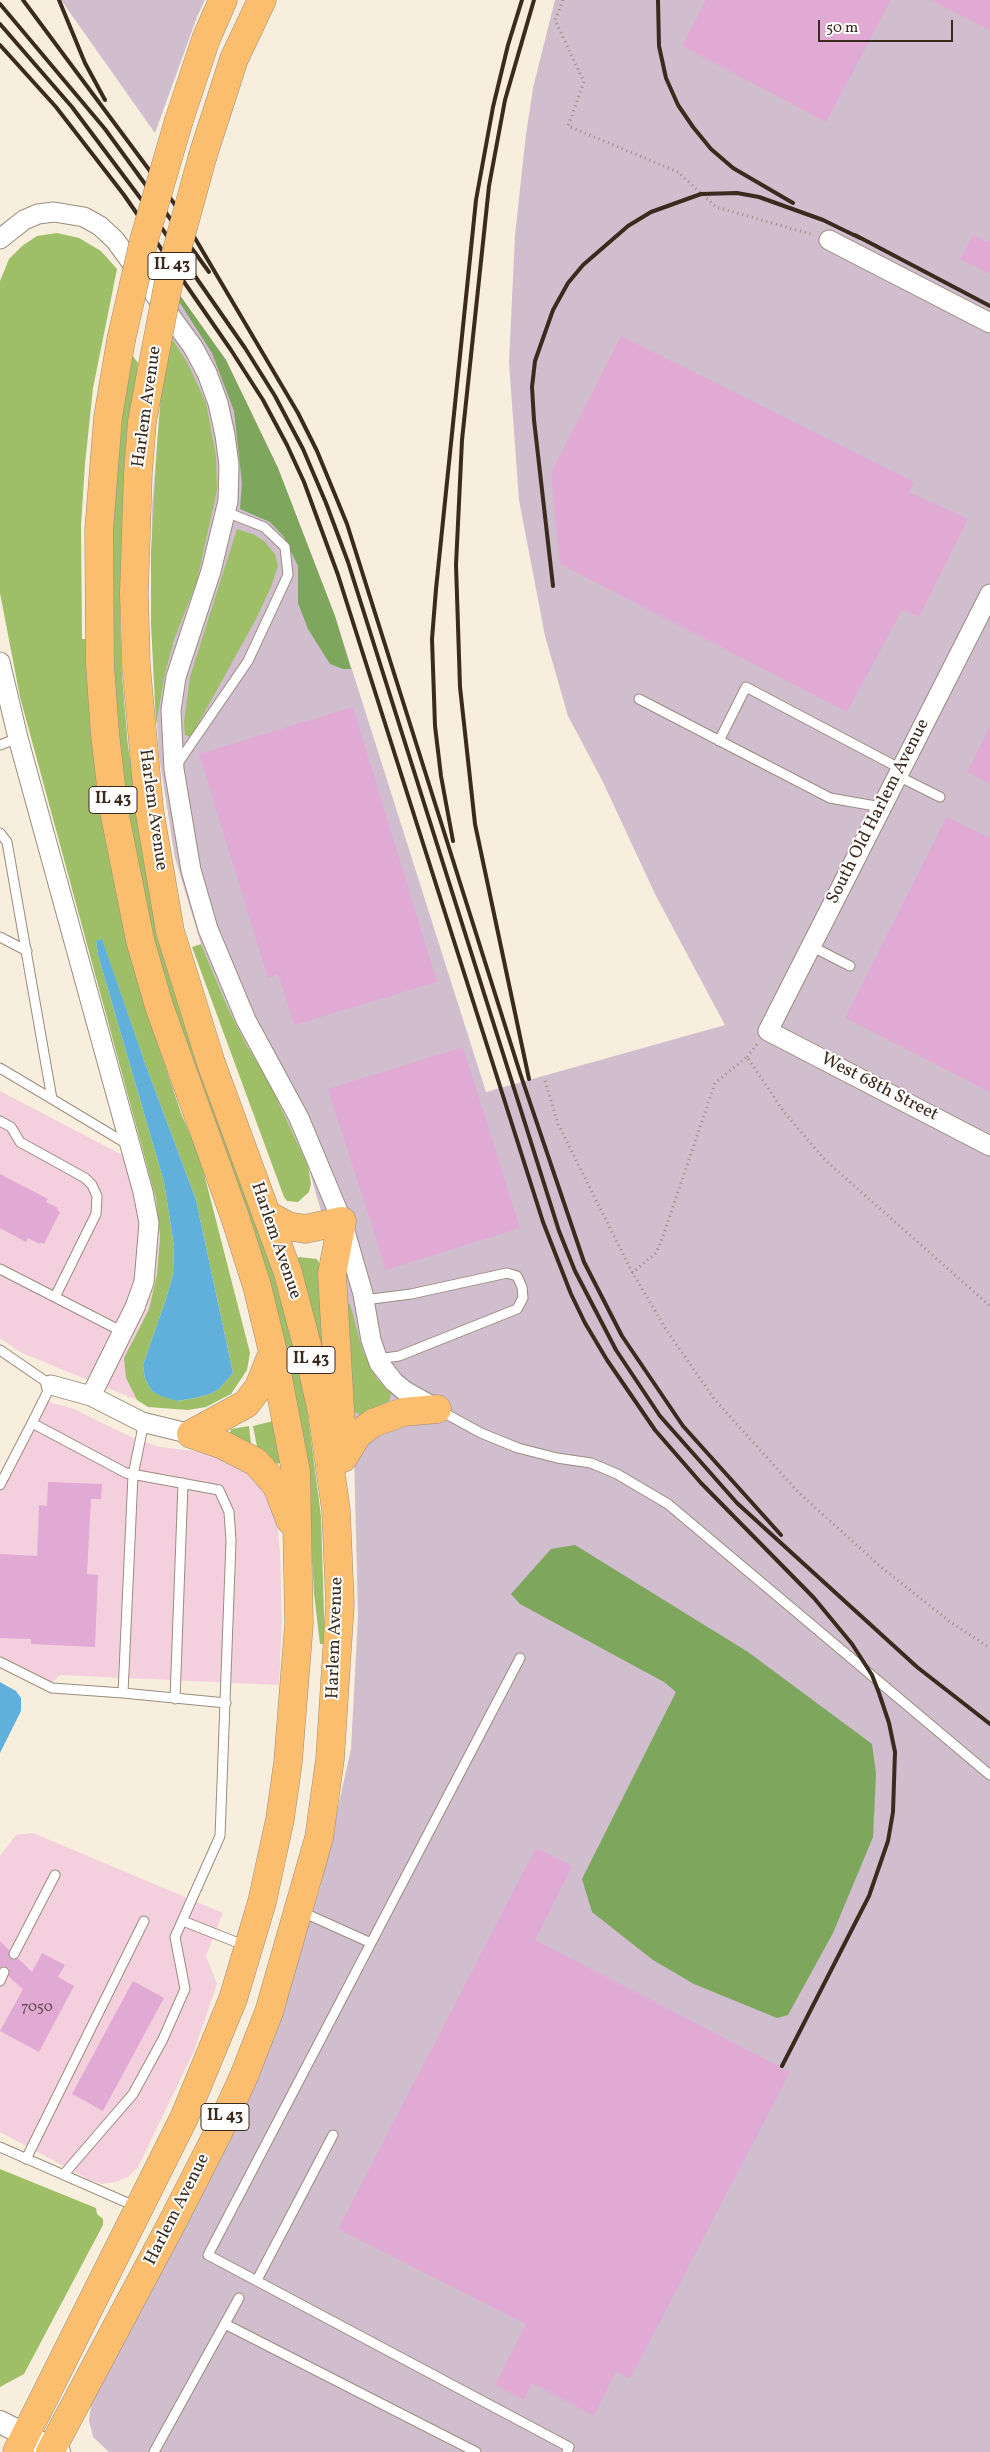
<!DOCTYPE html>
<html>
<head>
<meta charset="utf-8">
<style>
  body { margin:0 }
  #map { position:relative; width:990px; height:2452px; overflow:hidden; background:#f8eede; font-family:Vollkorn,serif }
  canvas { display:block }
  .scale { position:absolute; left:818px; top:20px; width:135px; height:22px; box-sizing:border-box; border:2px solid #3b2a1e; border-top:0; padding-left:6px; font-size:15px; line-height:18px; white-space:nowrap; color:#3b2a1e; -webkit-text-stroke:4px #fff; paint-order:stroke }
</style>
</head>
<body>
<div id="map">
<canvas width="990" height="2452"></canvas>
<div class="scale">50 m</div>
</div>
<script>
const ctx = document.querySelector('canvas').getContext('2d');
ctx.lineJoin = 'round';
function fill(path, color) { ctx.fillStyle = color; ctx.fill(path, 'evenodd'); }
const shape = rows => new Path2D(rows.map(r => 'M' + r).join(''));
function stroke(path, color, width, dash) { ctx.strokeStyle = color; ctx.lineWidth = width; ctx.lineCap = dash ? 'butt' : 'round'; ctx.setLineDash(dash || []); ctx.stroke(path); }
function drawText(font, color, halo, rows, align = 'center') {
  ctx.font = font + ' Vollkorn,serif'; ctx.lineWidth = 4; ctx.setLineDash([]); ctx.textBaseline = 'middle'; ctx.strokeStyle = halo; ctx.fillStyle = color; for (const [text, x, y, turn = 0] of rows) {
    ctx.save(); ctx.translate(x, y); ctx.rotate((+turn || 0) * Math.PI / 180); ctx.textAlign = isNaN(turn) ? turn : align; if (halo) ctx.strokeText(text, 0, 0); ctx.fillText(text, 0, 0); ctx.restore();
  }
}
fill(shape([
  [0,1091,149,1169,156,1199,160,1236,157,1274,149,1309,135,1336,126,1378,137,1400,22,1353,0,1338],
  [38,1399,74,1409,133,1438,160,1447,211,1453,229,1458,261,1481,277,1520,280,1554,282,1621,279,1685,60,1675,47,1688,0,1661,0,1486],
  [33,1833,223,1913,206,1956,217,1984,194,2051,138,2167,128,2177,115,2182,102,2184,90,2180,0,2132,0,1856,16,1835]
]), '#f4cfde');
fill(shape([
  [61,0,205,0,197,17,155,133],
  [555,0,990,0,990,2452,109,2452,93,2437,89,2420,92,2399,296,1964,320,1888,351,1749,358,1617,353,1411,341,1280,308,1166,268,1080,246,1044,228,1008,201,944,175,858,159,756,151,622,152,506,161,395,179,294,226,360,278,468,335,616,486,1092,725,1025,656,896,602,780,568,716,545,636,519,500,509,363,515,235,526,134,533,88]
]), '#d0bdce');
fill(shape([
  [57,233,79,238,101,251,117,269,93,388,85,464,81,525,82,639,89,639,148,1014,181,1113,200,1158,250,1353,247,1370,231,1394,206,1407,188,1410,148,1407,137,1400,126,1378,124,1358,149,1309,157,1274,160,1236,156,1199,20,697,0,593,0,281,9,259,22,246,37,236],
  [102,940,146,1066,196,1200,233,1373,219,1389,210,1394,195,1398,177,1401,152,1391,145,1379,143,1365,165,1302,173,1275,174,1246,164,1182,98,955,96,941],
  [171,337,188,364,206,403,216,456,217,490,197,581,174,640,165,674,156,725,151,622,151,552,157,446,161,395],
  [130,352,138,363,124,487,120,614,122,676,128,746,137,807,280,1288,306,1401,321,1516,325,1644,320,1644,314,1594,308,1485,149,927,133,853,114,724,109,591,118,435],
  [237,529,255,535,265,542,275,554,278,566,271,587,256,619,191,737,185,735,184,722,190,677],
  [201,944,228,1008,246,1044,268,1080,308,1166,311,1184,309,1192,298,1202,287,1201,284,1197,192,947],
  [299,1257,317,1259,319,1263,326,1360,321,1360,296,1261],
  [350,1304,363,1352,377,1379,391,1394,389,1401,360,1415,353,1411,343,1305],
  [273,1421,281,1463,275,1464,257,1447,253,1426],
  [249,1426,251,1444,230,1434,231,1429],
  [0,2169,96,2208,97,2214,103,2219,103,2225,24,2374,0,2387]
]), '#9ebf68');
fill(shape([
  [179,294,226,360,278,468,335,616,351,669,343,669,330,664,308,629,298,603,298,566,284,537,270,522,240,509,242,483,234,411,212,353,178,300],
  [575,1545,748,1652,872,1744,876,1773,873,1837,833,1933,788,2015,777,2018,694,1984,653,1960,592,1912,582,1879,676,1692,664,1682,520,1604,511,1594,551,1549]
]), '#7ea65c');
fill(shape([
  [102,939,146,1066,196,1200,233,1373,219,1389,210,1394,195,1398,177,1401,161,1396,152,1391,145,1379,143,1365,165,1302,173,1275,174,1246,164,1182,98,955,96,941],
  [0,1682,16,1691,21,1698,21,1711,0,1753]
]), '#61afdb');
fill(shape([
  [706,0,891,0,826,122,682,46],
  [931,0,990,0,990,30],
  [973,235,990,243,990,274,960,259],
  [621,336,914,482,909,492,968,519,919,617,902,610,847,712,560,564,551,473],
  [353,707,437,982,294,1025,278,974,268,978,199,754],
  [990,727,990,784,967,772],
  [947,817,990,838,990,1092,845,1018],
  [463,1047,520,1228,386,1270,328,1089],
  [0,1174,48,1199,46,1202,58,1208,57,1210,60,1212,44,1244,41,1242,40,1244,28,1238,26,1242,0,1228],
  [48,1482,102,1484,101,1499,91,1499,87,1574,98,1575,95,1647,31,1644,31,1639,0,1638,0,1554,37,1556,39,1505,47,1506],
  [536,1848,572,1866,535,1940,790,2072,630,2379,616,2372,594,2416,532,2383,524,2400,495,2385,526,2324,338,2229],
  [0,1941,9,1950,9,1958,14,1960,18,1958,32,1972,42,1953,65,1965,58,1977,74,1986,39,2052,0,2031,23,1989,9,1977,9,1968,4,1966,0,1967],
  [133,1981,164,1998,103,2111,72,2094]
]), '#e1aad5');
const service = shape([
  [639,699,830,798,881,807],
  [719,741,746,687,901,769],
  [0,745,18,738],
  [176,766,248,661,288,575,285,547,264,527,226,512],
  [898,776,940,797],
  [0,833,7,842,52,1099,0,1068],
  [0,937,27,951],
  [811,946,850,966],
  [52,1099,127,1144],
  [0,1121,11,1127,20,1142,85,1178,92,1185,97,1196,96,1214,55,1297],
  [0,1269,123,1332],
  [364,1300,411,1294,507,1273,517,1276,522,1287,523,1298,517,1309,399,1356,378,1359],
  [0,1350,51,1385,32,1423,126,1473,219,1490,229,1512,231,1541,220,1836,175,1937,185,1989,163,2039,133,2094,64,2174],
  [439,1410,481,1433,518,1448,557,1458,591,1463,617,1474,668,1504,990,1775],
  [144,1422,133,1475,123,1693,226,1703],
  [0,1485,32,1423],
  [0,1662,52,1688,123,1693],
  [175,1699,183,1483],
  [300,1911,371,1943,208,2255,569,2447,567,2452],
  [183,1921,246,1946],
  [371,1943,520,1658],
  [14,1954,55,1875],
  [0,1981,4,1972],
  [0,2147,137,2207],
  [26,2159,144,1921],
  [257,2280,333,2135],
  [225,2324,476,2452],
  [154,2452,239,2298]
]);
const minor = shape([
  [0,239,24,220,38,214,54,212,84,217,100,226,115,240,193,347,207,373,218,403,225,435,229,465,228,501,211,571,176,677,171,710,174,769,191,870,208,929,246,1020,299,1118,342,1221,363,1294,371,1340,379,1363,394,1382,405,1391,437,1409],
  [829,240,990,323],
  [990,594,768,1031,990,1146],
  [0,662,18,738,143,1192,149,1223,144,1282,135,1307,91,1396],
  [51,1385,91,1396,142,1422,191,1434]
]);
const tertiary = shape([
  [0,2422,59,2452]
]);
const primary = shape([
  [179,120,206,39,223,0],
  [203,155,234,59,262,0],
  [266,1214,288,1226,305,1229,342,1221,332,1274,342,1442],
  [191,1434,223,1445,256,1462,277,1486,290,1520],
  [191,1434,246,1404,259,1387,273,1352],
  [343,1458,358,1434,373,1423,403,1412,437,1409],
  [17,2452,184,2118,233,1999,262,1902,280,1819,288,1762,299,1624,296,1472,273,1352,257,1286,235,1217,159,1006,140,940,114,811,105,734,100,665,99,530,108,417,121,340],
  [50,2452,172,2223,217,2135,244,2076,269,2012,319,1838,330,1759,340,1604,336,1510,322,1412,307,1345,288,1273,211,1063,170,931,149,808,136,665,134,593,138,473,142,422,150,379]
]);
stroke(service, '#9a8c7e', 11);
stroke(minor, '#9a8c7e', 21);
stroke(tertiary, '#9a8c7e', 24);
stroke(primary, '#9a8c7e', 29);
stroke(shape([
  [563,0,555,20,584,82,568,126,678,172,716,207,814,235],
  [747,1057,758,1043],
  [545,1081,558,1124,631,1270,667,1331,715,1400,799,1493,881,1567,949,1621,990,1648],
  [632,1273,656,1253,662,1239,715,1083,747,1057,784,1112,825,1160,990,1306]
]), '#9a8c7e', 3, [1, 4]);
stroke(service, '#fff', 9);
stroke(minor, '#fff', 19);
stroke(tertiary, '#fff', 22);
stroke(primary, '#fbbe6e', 28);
stroke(shape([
  [23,0,176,206,298,413,317,451,347,524,520,1073,584,1262,622,1336,683,1426,781,1535],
  [59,0,85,63,105,100],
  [658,0,659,46,666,78,678,105,693,127,711,149,733,168,793,203],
  [0,4,105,129,209,272],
  [0,24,72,107,147,207,245,348,275,396,303,449,326,503,348,562,559,1231,575,1271,616,1350,660,1416,737,1503,917,1667,990,1724],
  [0,45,56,107,124,195,231,350,263,400,287,445,304,482,338,575,543,1222,571,1294,585,1323,607,1360,655,1430,701,1483,814,1598,852,1644,872,1675,879,1693,889,1723,895,1752,893,1812,888,1841,869,1896,782,2066],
  [855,235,990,306],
  [553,586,534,420,532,387,535,361,553,310,568,283,583,265,628,226,651,212,701,194,737,193,759,197,823,220,860,238],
  [453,841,441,776,435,726,432,639,436,589,476,200,493,107,508,45,522,0],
  [529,1079,475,824,460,687,456,565,462,440,489,186,505,100,534,0]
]), '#3b2a1e', 4);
const primaryBridge = shape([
  [121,340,144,240,179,120],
  [150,379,170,275,203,155]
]);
stroke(primaryBridge, '#9a8c7e', 29, []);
stroke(primaryBridge, '#fbbe6e', 28);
drawText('15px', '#644a4c', null, [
  ["7050",37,2008]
]);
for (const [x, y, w] of [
  [172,266,48],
  [113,800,48],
  [311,1360,48],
  [225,2117,48]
]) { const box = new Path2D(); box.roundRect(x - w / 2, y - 13.5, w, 27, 4); ctx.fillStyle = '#fff'; ctx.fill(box); stroke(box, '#3b2a1e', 1); }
drawText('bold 16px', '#3b2a1e', null, [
  ["IL 43",172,266],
  ["IL 43",113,800],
  ["IL 43",311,1360],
  ["IL 43",225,2117]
]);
drawText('18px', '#3b2a1e', '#fff', [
  ["Harlem Avenue",148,407,-82],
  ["Harlem Avenue",152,810,82],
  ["South Old Harlem Avenue",879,812,-63],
  ["West 68th Street",879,1088,27],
  ["Harlem Avenue",275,1241,71],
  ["Harlem Avenue",336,1638,-88],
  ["Harlem Avenue",178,2210,-63]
]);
</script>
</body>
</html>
